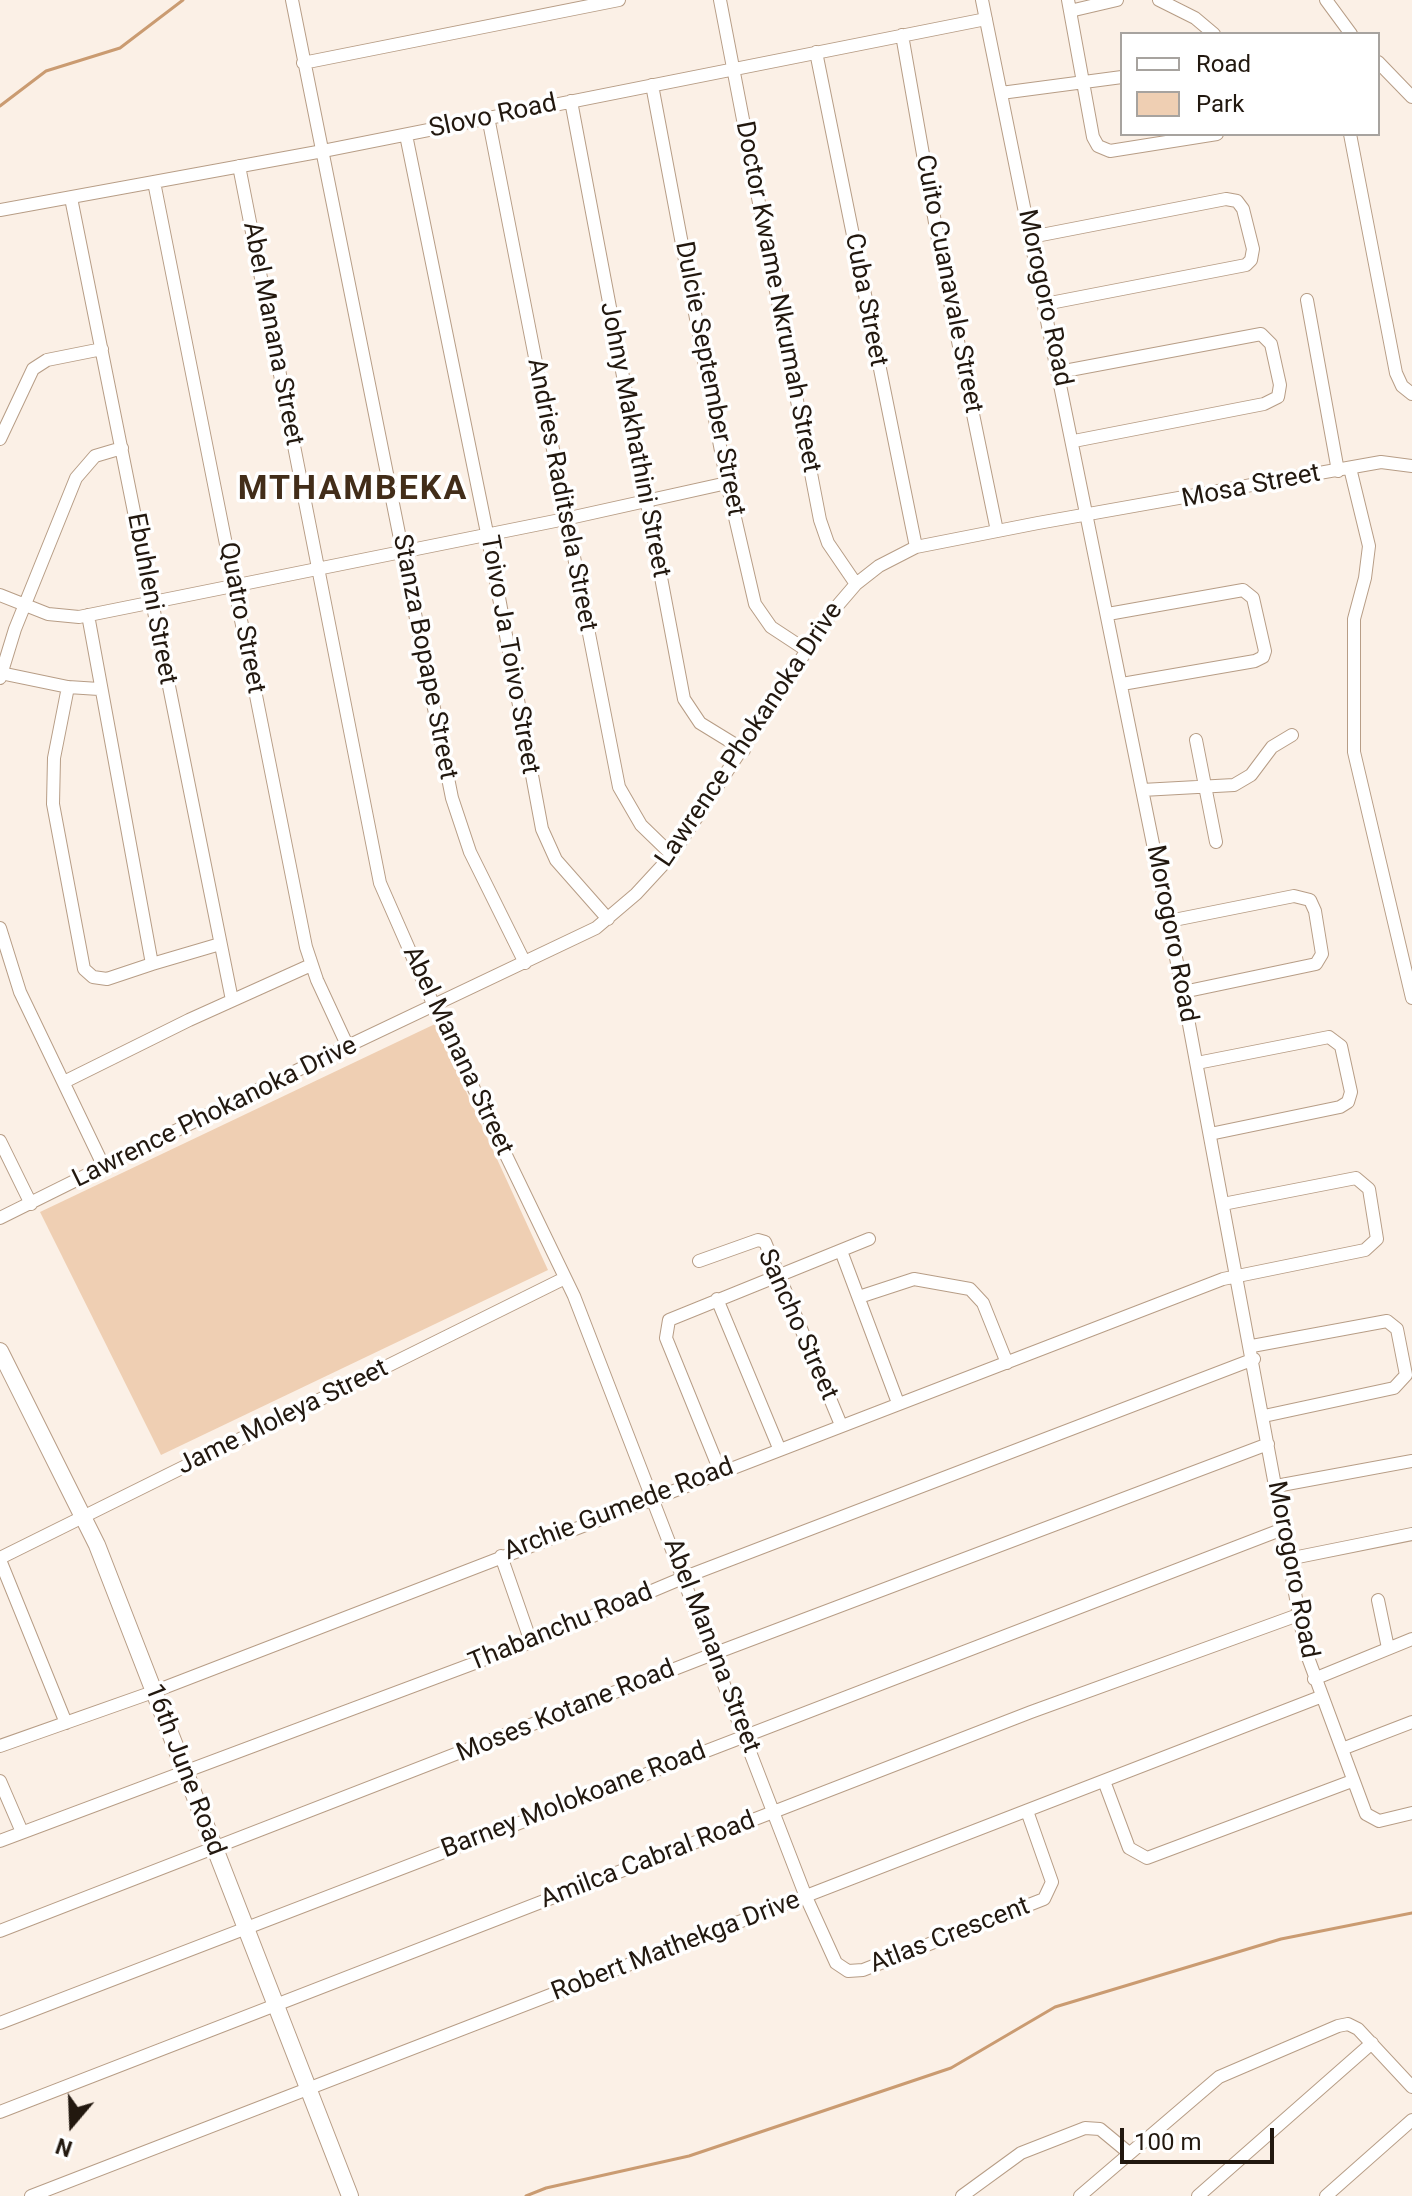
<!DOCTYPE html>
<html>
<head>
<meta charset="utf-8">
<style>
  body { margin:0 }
  #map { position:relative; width:1412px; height:2196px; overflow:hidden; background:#fbf0e6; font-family:Roboto,sans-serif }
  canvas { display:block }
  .legend { position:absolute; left:1120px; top:32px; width:260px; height:104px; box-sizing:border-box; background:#fff; border:2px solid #a7a39f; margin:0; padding:10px 14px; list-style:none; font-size:24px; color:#22180f }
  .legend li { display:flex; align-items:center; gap:16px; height:40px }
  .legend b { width:40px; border:2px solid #a7a39f }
  .north { position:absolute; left:32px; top:2084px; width:80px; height:80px; -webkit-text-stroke:6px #fff; paint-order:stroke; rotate:199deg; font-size:22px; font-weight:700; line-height:32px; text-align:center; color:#22180f }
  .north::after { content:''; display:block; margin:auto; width:28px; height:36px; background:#22180f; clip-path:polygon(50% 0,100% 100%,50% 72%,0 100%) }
  .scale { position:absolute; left:1120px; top:2128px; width:154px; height:36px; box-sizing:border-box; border:4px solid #22180f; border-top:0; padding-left:10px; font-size:24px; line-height:28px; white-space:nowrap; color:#22180f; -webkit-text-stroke:6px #fff; paint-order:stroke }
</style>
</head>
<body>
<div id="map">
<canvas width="1412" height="2196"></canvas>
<ul class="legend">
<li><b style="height:10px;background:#fff"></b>Road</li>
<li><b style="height:22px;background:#efcfb3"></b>Park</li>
</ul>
<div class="north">N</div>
<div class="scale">100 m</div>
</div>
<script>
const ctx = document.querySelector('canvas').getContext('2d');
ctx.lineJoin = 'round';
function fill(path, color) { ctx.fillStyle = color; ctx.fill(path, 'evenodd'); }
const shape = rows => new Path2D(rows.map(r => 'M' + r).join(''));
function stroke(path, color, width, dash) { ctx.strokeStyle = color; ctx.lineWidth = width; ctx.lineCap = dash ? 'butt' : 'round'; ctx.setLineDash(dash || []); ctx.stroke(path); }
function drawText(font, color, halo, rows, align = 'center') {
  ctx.font = font + ' Roboto,sans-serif'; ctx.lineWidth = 7; ctx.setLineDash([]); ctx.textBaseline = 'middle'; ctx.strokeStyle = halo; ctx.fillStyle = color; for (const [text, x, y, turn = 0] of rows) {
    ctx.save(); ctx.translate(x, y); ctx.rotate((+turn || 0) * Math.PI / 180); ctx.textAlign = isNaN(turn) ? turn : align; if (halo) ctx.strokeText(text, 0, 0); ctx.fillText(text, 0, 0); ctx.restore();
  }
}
fill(shape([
  [435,1024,548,1270,161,1455,40,1212]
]), '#efcfb3');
stroke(shape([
  [0,106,46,71,120,48,183,0],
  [526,2196,546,2188,689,2156,951,2068,1055,2007,1281,1939,1412,1913]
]), '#ca9b71', 3);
const minor = shape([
  [292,0,452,798,470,852,525,963],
  [720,0,820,520,828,543,856,584],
  [982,0,1183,992,1306,1652,1366,1814,1379,1821,1412,1813],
  [1068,0,1093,137,1098,146,1110,151,1217,134],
  [1159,0,1195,18,1214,34],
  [1326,0,1351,34],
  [1070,11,1117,0],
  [902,35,943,268,997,531],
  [816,52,916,547],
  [1378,62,1412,97],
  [303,63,619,0],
  [652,85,727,483,755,604,771,627,806,650],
  [1001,93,1122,77],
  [571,101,684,699,700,723,744,750],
  [488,117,619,787,641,825,672,855],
  [1350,134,1396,373,1402,386,1412,394],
  [406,135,487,533,542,829,556,860,608,919],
  [239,166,380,883,434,1006,574,1296,806,1897,836,1963,848,1971,863,1970,1044,1899,1052,1882,1027,1811],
  [154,182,306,947,317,980,348,1047],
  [71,198,232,1000],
  [0,210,323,151,986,19],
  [1031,237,1226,199,1237,201,1243,209,1253,249,1251,260,1246,265,1045,304],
  [1307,300,1338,471],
  [1059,372,1261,334,1271,344,1280,385,1278,397,1264,404,1074,441],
  [0,439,33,369,47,360,102,349],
  [1350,468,1369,546,1365,578,1354,619,1354,752,1412,998],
  [0,595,48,614,79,617,565,519,727,483],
  [1108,614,1243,590,1253,598,1265,651,1263,657,1255,661,1122,684],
  [88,615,152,964,220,944],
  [1,673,68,687,99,689],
  [0,678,15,629,76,478,95,456,122,448],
  [68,687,54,758,53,804,84,969,93,977,107,979,152,964],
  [1196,740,1216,842],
  [1142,790,1234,785,1251,775,1272,747,1292,735],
  [1169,921,1294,896,1310,900,1315,911,1322,954,1316,964,1183,992],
  [0,928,20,992,104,1167],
  [1197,1063,1329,1037,1341,1046,1351,1092,1348,1102,1340,1107,1210,1134],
  [64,1082,189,1020,311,965],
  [0,1141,31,1204],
  [0,1218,312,1063,596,928,636,894,672,855,832,612,856,584,879,566,916,547,1038,523,1381,462,1412,466],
  [841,1251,898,1403],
  [699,1261,758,1240,765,1242,841,1425],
  [859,1297,914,1279,970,1289,983,1303,1007,1363],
  [717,1299,779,1448],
  [1252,1346,1387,1321,1397,1329,1406,1375,1394,1388,1264,1416],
  [720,1471,666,1338,669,1320,869,1239],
  [1276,1486,1412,1461],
  [501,1556,531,1642],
  [0,1558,565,1278],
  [1288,1559,1412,1534],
  [0,1560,66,1723],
  [1378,1600,1388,1648],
  [1314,1679,1412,1639],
  [0,1746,153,1692,1223,1279,1365,1250,1377,1239,1369,1189,1356,1178,1223,1204],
  [1342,1749,1412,1722],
  [0,1781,22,1832],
  [1104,1781,1129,1848,1147,1858,1352,1781],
  [0,1841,531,1642,685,1577,1254,1359],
  [0,1931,713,1654,1268,1444],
  [0,2023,1283,1529],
  [0,2112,1031,1712,1298,1615],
  [31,2196,1320,1697],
  [962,2196,1021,2153,1085,2128,1100,2129,1129,2153],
  [1080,2196,1219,2077,1338,2026,1348,2024,1358,2029,1412,2087],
  [1198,2196,1372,2043],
  [1326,2196,1412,2120]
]);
const tertiary = shape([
  [0,1351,97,1545,350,2196]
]);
stroke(minor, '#b79d86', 14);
stroke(tertiary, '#b79d86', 18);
stroke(minor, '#fff', 12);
stroke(tertiary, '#fff', 16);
drawText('26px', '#22180f', '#fff', [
  ["Slovo Road",493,117,-12],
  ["Cuito Cuanavale Street",948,284,79],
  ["Doctor Kwame Nkrumah Street",777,297,79],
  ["Morogoro Road",1044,298,78],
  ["Cuba Street",865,300,79],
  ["Abel Manana Street",272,334,79],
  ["Dulcie September Street",709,379,79],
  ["Johny Makhathini Street",634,440,79],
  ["Mosa Street",1251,487,-11],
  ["Andries Raditsela Street",561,495,79],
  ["Ebuhleni Street",151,599,79],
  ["Quatro Street",241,618,79],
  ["Toivo Ja Toivo Street",509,655,80],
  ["Stanza Bopape Street",424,657,79],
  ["Lawrence Phokanoka Drive",750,735,-56],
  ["Morogoro Road",1171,934,79],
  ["Abel Manana Street",457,1051,65],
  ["Lawrence Phokanoka Drive",215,1113,-26],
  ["Sancho Street",797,1325,66],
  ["Jame Moleya Street",283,1418,-26],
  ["Archie Gumede Road",619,1510,-21],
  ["Morogoro Road",1292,1570,79],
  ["Thabanchu Road",561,1628,-22],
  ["Abel Manana Street",711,1646,69],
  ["Moses Kotane Road",566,1712,-22],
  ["16th June Road",184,1770,69],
  ["Barney Molokoane Road",574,1801,-21],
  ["Amilca Cabral Road",648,1861,-21],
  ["Atlas Crescent",950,1936,-21],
  ["Robert Mathekga Drive",676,1947,-21]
]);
ctx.letterSpacing = '2px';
drawText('bold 34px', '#422d19', '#fff', [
  ["MTHAMBEKA",353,490]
]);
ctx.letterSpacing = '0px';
</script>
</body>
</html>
